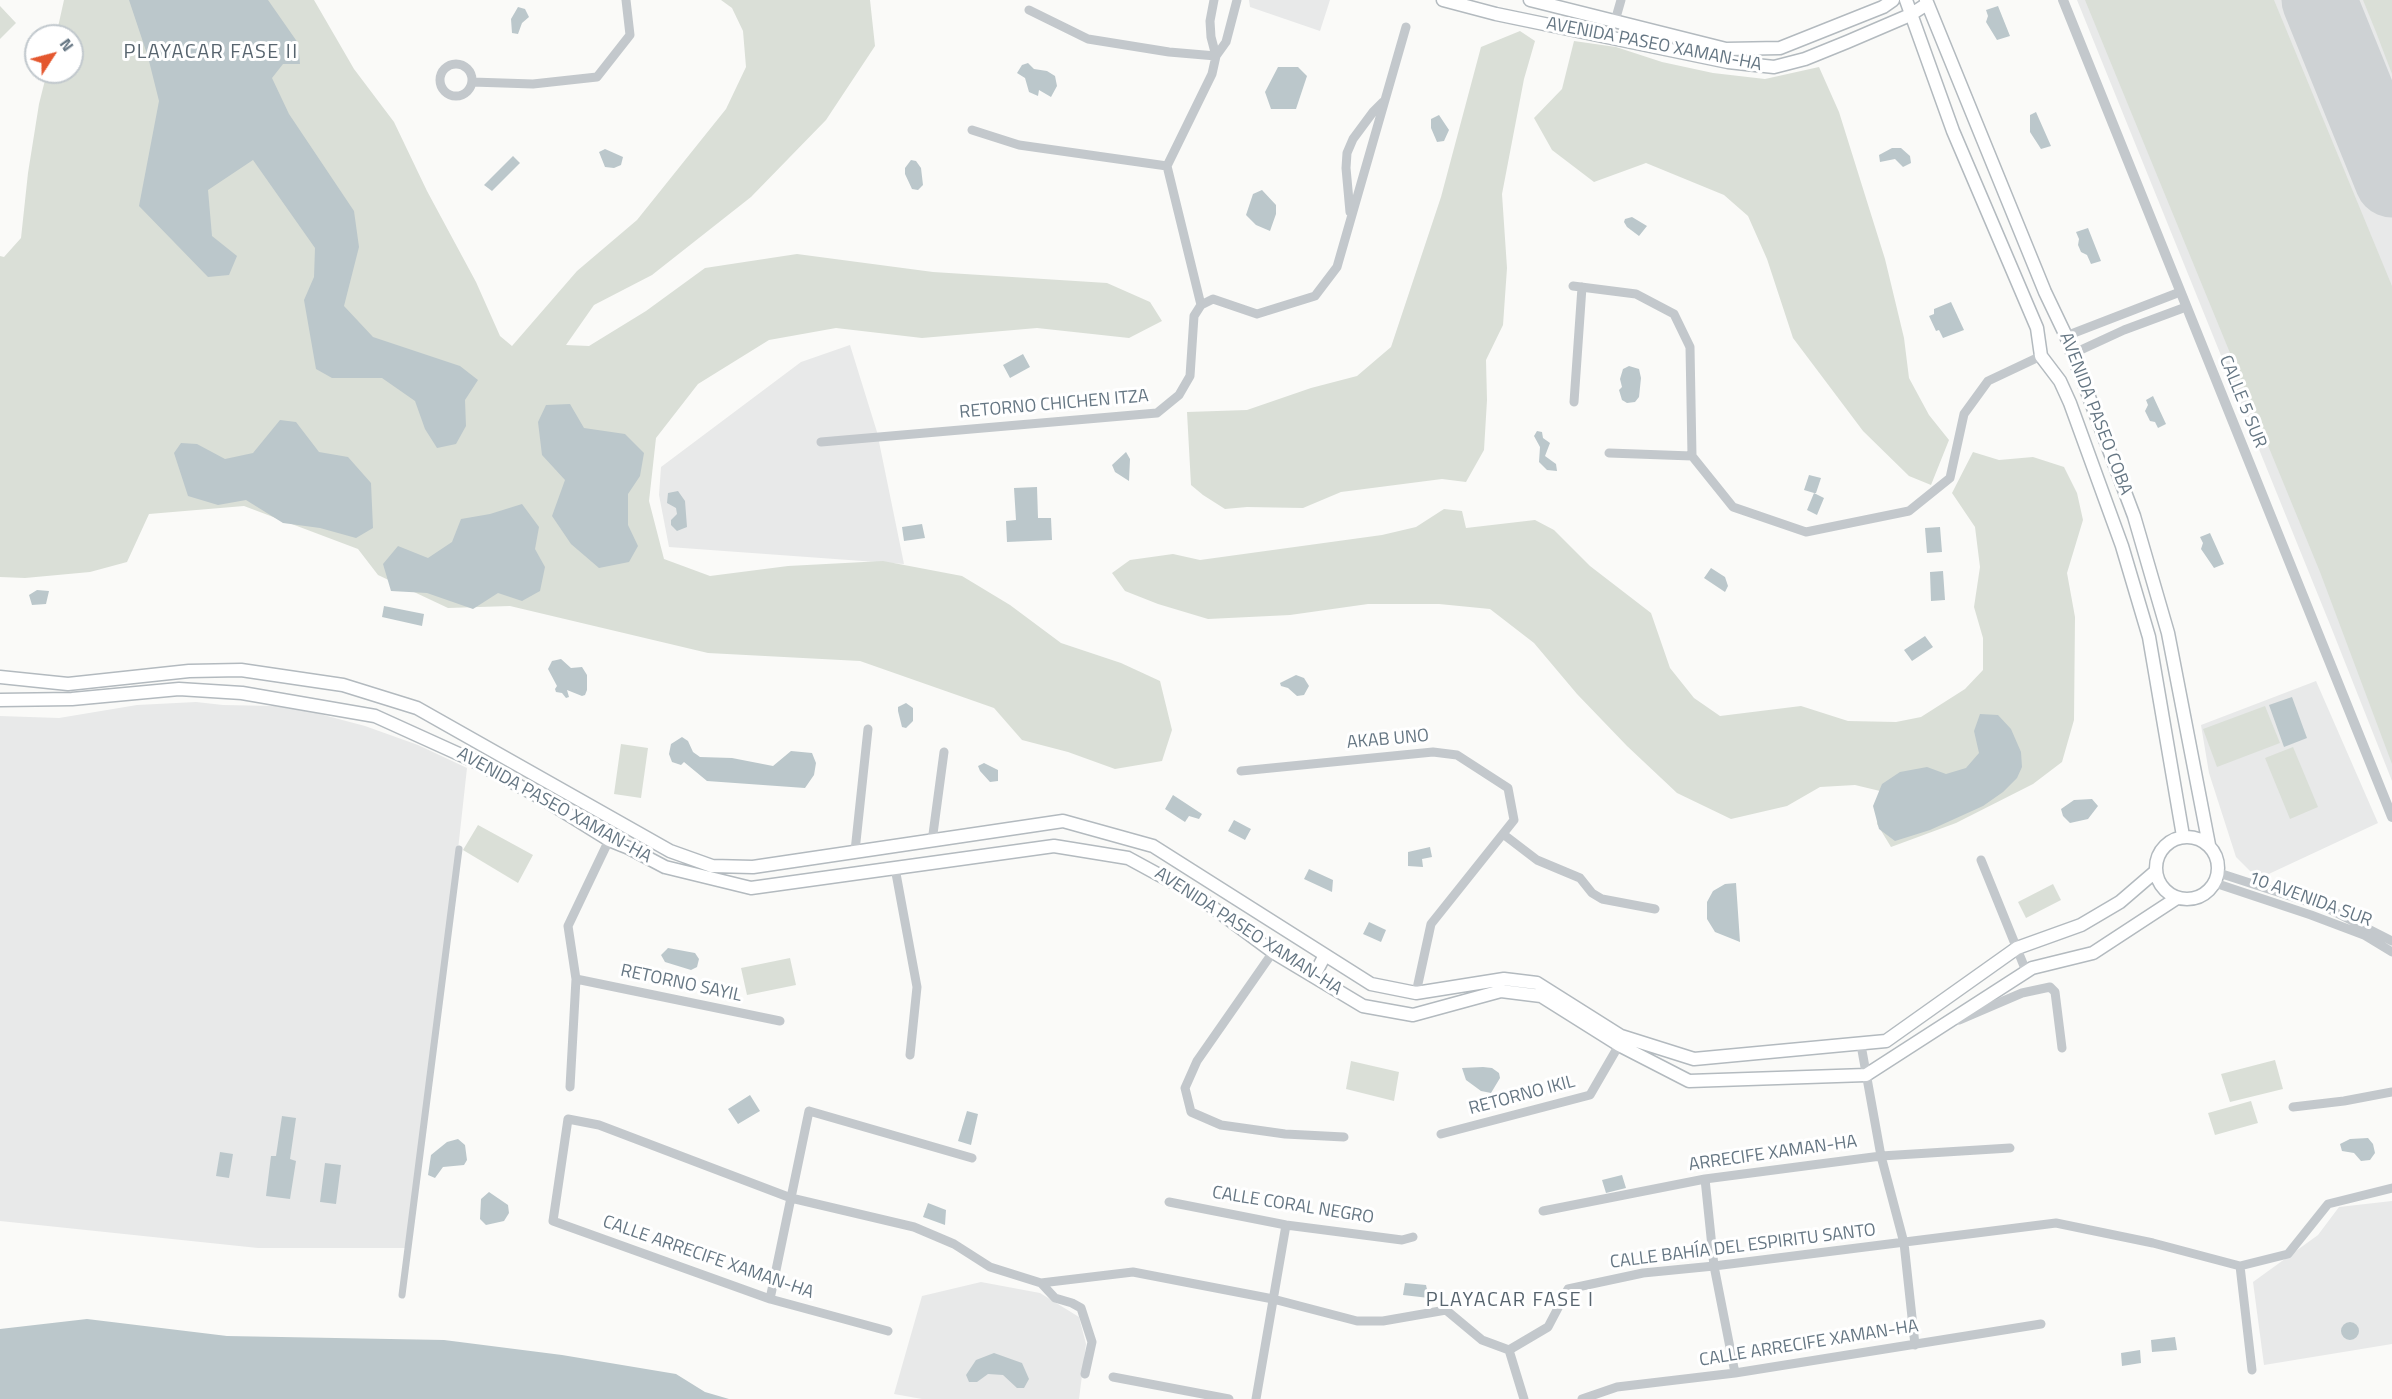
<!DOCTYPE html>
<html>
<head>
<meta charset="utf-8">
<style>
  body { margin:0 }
  #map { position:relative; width:2392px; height:1399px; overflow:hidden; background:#fafaf8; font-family:"Titillium Web",sans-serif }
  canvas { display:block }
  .north { position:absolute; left:24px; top:24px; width:60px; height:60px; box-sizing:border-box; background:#fff; border:2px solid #c1c8cd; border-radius:50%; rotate:54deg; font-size:16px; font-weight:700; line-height:24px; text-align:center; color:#657683 }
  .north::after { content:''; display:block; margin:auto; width:21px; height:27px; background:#e4572e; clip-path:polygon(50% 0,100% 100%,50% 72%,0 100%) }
</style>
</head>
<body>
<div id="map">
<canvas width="2392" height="1399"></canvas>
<div class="north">N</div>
</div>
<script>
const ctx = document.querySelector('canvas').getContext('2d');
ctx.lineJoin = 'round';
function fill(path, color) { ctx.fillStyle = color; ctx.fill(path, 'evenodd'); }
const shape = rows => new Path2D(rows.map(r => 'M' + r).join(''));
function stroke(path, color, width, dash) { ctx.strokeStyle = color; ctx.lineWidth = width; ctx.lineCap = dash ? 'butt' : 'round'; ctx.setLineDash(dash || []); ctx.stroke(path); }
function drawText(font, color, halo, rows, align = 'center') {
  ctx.font = font + ' "Titillium Web",sans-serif'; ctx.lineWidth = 6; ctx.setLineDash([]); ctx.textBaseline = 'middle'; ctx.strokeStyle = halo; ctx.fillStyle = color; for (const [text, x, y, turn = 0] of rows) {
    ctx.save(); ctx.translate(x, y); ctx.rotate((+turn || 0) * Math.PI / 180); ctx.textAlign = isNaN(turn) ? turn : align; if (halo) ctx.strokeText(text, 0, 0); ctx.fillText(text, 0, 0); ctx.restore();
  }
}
fill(shape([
  [1249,0,1330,0,1320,31,1250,7],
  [2077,0,2392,0,2392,781,2331,627],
  [850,345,877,432,904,564,669,547,659,495,661,467,801,362],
  [2316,681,2378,823,2258,879,2236,857,2209,773,2201,725],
  [196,702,223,705,275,706,316,713,365,726,418,745,467,768,442,995,407,1248,258,1248,0,1221,0,716,59,718,137,705],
  [2392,1201,2392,1344,2264,1365,2253,1282,2318,1235,2339,1207],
  [981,1282,1040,1293,1079,1317,1086,1344,1079,1399,922,1399,894,1394,922,1296]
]), '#e8e9e9');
fill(shape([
  [64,0,314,0,354,69,394,122,427,191,476,282,500,336,512,346,577,271,637,220,726,109,746,67,743,31,732,8,721,0,870,0,875,46,826,120,751,197,652,275,594,305,566,345,589,346,646,311,705,268,797,254,933,272,1107,283,1150,302,1162,321,1129,338,1037,328,922,338,836,328,769,340,698,384,656,438,649,501,664,559,710,576,788,566,883,561,962,576,1010,605,1061,643,1121,663,1160,681,1172,730,1162,761,1115,769,1068,752,1022,740,994,708,860,661,708,653,510,606,448,608,378,575,358,549,244,506,149,514,127,562,90,572,25,578,0,577,0,256,4,257,21,238,28,173,39,104,47,72,72,72,72,36,56,36],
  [2085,0,2274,0,2392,286,2392,764,2320,572],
  [2363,0,2392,0,2392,74,2376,32],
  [0,6,16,23,0,39],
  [1520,31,1535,41,1524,79,1502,194,1507,268,1503,325,1486,360,1487,400,1484,450,1466,482,1442,479,1341,492,1303,508,1247,507,1225,509,1203,495,1191,485,1187,412,1247,410,1311,388,1357,376,1391,347,1441,197,1481,47],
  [1574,41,1616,47,1662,62,1713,73,1765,79,1819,67,1839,112,1885,259,1904,338,1909,378,1929,415,1949,440,1931,485,1909,476,1863,431,1793,338,1767,259,1748,216,1724,195,1646,163,1594,182,1552,150,1534,118,1562,89],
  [1973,452,1999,460,2033,457,2064,467,2077,493,2083,520,2067,573,2075,617,2074,720,2062,762,2033,784,1956,823,1891,847,1877,824,1880,791,1855,785,1820,787,1787,806,1731,819,1677,793,1627,746,1577,694,1534,643,1490,609,1439,604,1368,604,1290,615,1208,619,1158,604,1125,591,1112,573,1130,560,1173,554,1200,560,1382,535,1416,527,1444,509,1462,511,1466,528,1535,520,1554,530,1590,566,1651,613,1670,668,1694,698,1720,716,1801,706,1848,721,1896,722,1921,717,1965,689,1983,670,1983,638,1974,607,1980,567,1975,527,1952,493],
  [2265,706,2280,743,2217,767,2203,729],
  [621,744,648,748,641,798,614,794],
  [2293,747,2318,807,2290,819,2265,758],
  [478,825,533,855,518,883,463,850],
  [2053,884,2061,900,2026,918,2018,902],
  [790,958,796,985,747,995,741,968],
  [2275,1060,2283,1089,2230,1102,2221,1074],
  [1351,1061,1399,1072,1394,1101,1346,1089],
  [2251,1101,2258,1123,2215,1135,2208,1113]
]), '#dadfd7');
fill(shape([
  [129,0,268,0,298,43,300,64,283,64,272,78,289,114,354,211,359,247,344,306,373,337,460,366,478,380,465,400,466,426,456,444,437,448,425,429,415,401,382,378,332,378,316,369,304,300,314,277,315,248,253,160,208,190,212,236,237,256,229,275,208,277,139,206,159,101,148,57],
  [1998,6,2010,36,1997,40,1986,22,1988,16,1986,10],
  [518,7,525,9,529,17,522,23,518,34,512,33,511,19],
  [1028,63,1034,69,1047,71,1055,76,1057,86,1051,97,1039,90,1038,96,1029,92,1025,78,1017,73,1022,65],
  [1278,67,1298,67,1307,76,1296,109,1271,109,1265,92],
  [2036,112,2051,146,2041,149,2030,132,2030,115],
  [1439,115,1449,130,1444,141,1437,142,1431,128,1431,119],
  [1892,148,1901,148,1910,156,1911,163,1903,167,1895,159,1880,162,1879,155],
  [605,149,623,157,621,165,614,168,605,167,599,152],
  [513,156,520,163,492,191,484,185],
  [911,160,916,161,921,168,923,185,918,190,912,189,905,174,905,168],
  [1262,190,1276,205,1276,214,1270,231,1256,225,1246,215,1253,194],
  [1632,217,1647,226,1639,236,1627,227,1624,222,1625,219],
  [2088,228,2101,261,2091,264,2087,255,2081,252,2078,245,2079,239,2076,232],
  [1951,302,1964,330,1943,338,1939,330,1936,331,1929,316,1934,314,1934,309],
  [1023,354,1030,367,1010,378,1003,365],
  [1629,366,1639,369,1641,378,1639,397,1635,402,1627,403,1622,400,1619,390,1622,387,1620,379,1623,369],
  [2153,396,2166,424,2158,428,2155,422,2150,421,2145,411,2148,405,2146,400],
  [570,404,584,428,625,434,644,453,640,476,628,494,628,525,638,546,629,562,599,568,571,544,552,516,565,480,542,455,538,422,546,405],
  [280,420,296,422,319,452,348,457,371,483,373,528,356,538,320,528,283,523,246,500,218,505,188,496,174,453,181,443,197,444,225,459,253,453],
  [1537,431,1542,432,1543,438,1550,443,1545,456,1556,464,1557,471,1547,470,1539,462,1540,447,1534,436],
  [1126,452,1130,459,1129,481,1115,472,1112,465],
  [1809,475,1821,478,1816,493,1814,493,1824,498,1817,515,1807,510,1814,493,1804,490],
  [1037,487,1038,518,1051,518,1052,540,1007,542,1006,521,1016,520,1014,488],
  [678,491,685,501,687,527,677,531,671,525,671,520,677,514,676,508,667,503,668,493],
  [522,504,539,527,535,549,545,567,540,591,522,601,498,593,473,609,427,593,391,591,383,564,398,546,428,558,452,542,461,519,490,514],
  [922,524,925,538,904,541,902,527],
  [1940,527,1942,552,1927,553,1925,528],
  [2210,533,2224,564,2214,568,2201,549,2203,543,2200,537],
  [1711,568,1725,577,1728,586,1725,592,1704,578],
  [1943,571,1945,600,1931,601,1930,572],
  [37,590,49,591,46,604,32,605,29,595],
  [384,606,424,614,422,626,382,617],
  [1925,636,1933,647,1912,661,1904,650],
  [561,659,571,668,582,667,587,675,587,690,585,695,582,696,567,690,569,697,566,698,562,693,556,692,555,689,557,686,548,669,552,661],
  [1296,675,1304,678,1309,686,1304,695,1297,696,1288,688,1281,686,1280,683],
  [2292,697,2307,738,2284,747,2269,705],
  [906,703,913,708,913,721,906,728,902,727,898,711,898,707],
  [1980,714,1998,715,2011,729,2021,752,2022,767,2017,778,2003,792,1983,806,1930,830,1895,841,1879,829,1873,806,1882,784,1900,772,1927,767,1946,774,1966,768,1979,753,1974,731],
  [682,737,688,741,693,752,700,757,732,758,773,766,791,751,812,753,816,763,814,775,805,788,707,781,684,762,681,765,672,762,669,754,671,744],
  [984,763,998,770,998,781,990,782,980,771,978,766],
  [1173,795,1202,814,1199,819,1189,816,1185,822,1165,809],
  [2092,799,2098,806,2088,819,2070,823,2063,816,2061,809,2074,800],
  [1234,820,1251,829,1245,840,1228,831],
  [1430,847,1432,857,1422,859,1423,867,1408,866,1408,852],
  [1309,869,1333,880,1332,892,1304,879],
  [1736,883,1740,942,1715,932,1707,919,1707,902,1713,891,1725,884],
  [1369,922,1386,930,1381,942,1363,934],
  [668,948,695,953,699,959,697,967,691,970,665,962,661,955],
  [1483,1067,1492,1068,1499,1073,1500,1078,1491,1093,1481,1091,1466,1080,1462,1068],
  [750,1095,760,1111,738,1124,728,1109],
  [967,1111,978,1114,971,1145,958,1141],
  [282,1116,296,1118,290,1159,296,1161,290,1199,266,1196,271,1156,276,1156],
  [2368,1138,2373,1144,2375,1153,2370,1160,2361,1161,2354,1153,2342,1151,2340,1144,2350,1139],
  [458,1139,465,1145,467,1160,464,1165,443,1167,435,1178,428,1175,431,1155,447,1142],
  [220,1152,233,1154,229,1178,216,1176],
  [325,1163,341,1165,336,1204,320,1202],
  [1622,1175,1626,1188,1606,1193,1602,1180],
  [489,1192,508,1205,509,1213,504,1221,486,1225,480,1219,481,1199],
  [928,1203,946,1210,945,1225,923,1217],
  [1405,1283,1426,1285,1429,1298,1403,1295],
  [87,1319,227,1336,444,1340,562,1355,676,1374,705,1392,729,1399,0,1399,0,1329],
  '2341 1331a9 9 0 1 1 18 0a9 9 0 1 1-18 0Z',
  [2175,1337,2177,1350,2152,1352,2151,1340],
  [2140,1350,2141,1363,2122,1366,2121,1353],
  [994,1353,1022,1363,1029,1379,1024,1388,1017,1388,1003,1375,988,1374,977,1382,969,1382,966,1375,976,1360]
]), '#bbc7cb');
stroke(shape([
  [2319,0,2392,180]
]), '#ced2d4', 75);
const secondary = shape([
  [1443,0,1496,14,1728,62,1774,67,1805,59,1847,42,1910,15,1927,4],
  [1530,0,1726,49,1780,48,1883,7,1893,0],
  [1906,0,1953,131,2037,328,2041,356,2060,381,2070,403,2122,546,2149,637,2183,836],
  [1926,0,2045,292,2066,336,2134,516,2168,633,2209,845],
  [0,677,68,684,189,671,241,670,343,685,417,708,670,851,712,866,753,867,1063,821,1153,846,1371,984,1416,993,1504,979,1537,983,1621,1036,1694,1059,1886,1041,2017,948,2081,925,2120,902,2156,871],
  [0,700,72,699,179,689,242,693,375,716,472,760,543,799,609,840,629,848,665,867,751,888,1054,846,1128,858,1196,895,1273,952,1363,1006,1413,1015,1501,991,1541,996,1619,1045,1689,1081,1866,1075,2032,968,2093,953,2177,898],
  '2156 868a31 31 0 1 1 62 0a31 31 0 1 1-62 0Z',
  [1314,976,1325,955]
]);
stroke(secondary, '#b3babf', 15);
stroke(shape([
  [402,1295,459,849]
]), '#c3c8cc', 7);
stroke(shape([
  [1214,0,1210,21,1211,37,1216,56],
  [1029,10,1088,39,1169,52,1216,56],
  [1615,21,1621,0],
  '440 80a16 16 0 1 1 32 0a16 16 0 1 1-32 0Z',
  [472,82,533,84,597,77,630,35,626,0],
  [972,130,1019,145,1167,166],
  [1350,212,1346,168,1347,153,1353,139,1373,112,1383,102],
  [1573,286,1636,294,1674,314,1690,347,1692,456,1733,507,1806,532,1909,511,1950,478,1964,414,1988,381,2041,356],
  [1201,305,1167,166,1212,74,1216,56,1226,42,1237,0],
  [2066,336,2180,292],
  [2072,354,2124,330,2186,307],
  [1574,402,1582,287],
  [821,442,1157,413,1179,395,1190,376,1194,316,1201,305,1213,299,1257,314,1315,296,1337,267,1406,27],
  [1609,453,1692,456],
  [1241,771,1433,752,1457,755,1508,788,1514,820,1431,924,1416,993],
  [1503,834,1537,860,1580,878,1592,893,1602,899,1655,909],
  [930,840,933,834,944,752],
  [855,851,868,729],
  [1981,860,2026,971],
  [895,868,917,987,910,1055],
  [2219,873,2327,908,2392,941],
  [2215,883,2311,915,2364,935,2392,952],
  [1273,952,1197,1061,1185,1088,1191,1112,1221,1125,1285,1134,1344,1137],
  [576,979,780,1021],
  [1959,1020,2022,993,2050,987,2055,992,2062,1048],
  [1861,1045,1881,1156,1904,1243,1915,1345],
  [570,1087,576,979,568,926,609,840],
  [2293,1107,2344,1101,2392,1092],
  [1441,1134,1590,1095,1619,1045],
  [1705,1179,1714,1266,1735,1373],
  [1169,1202,1286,1225,1402,1240,1413,1237],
  [1543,1211,1705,1179,1881,1156,2010,1148],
  [2240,1266,2252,1370],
  [1041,1283,1055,1298,1072,1303,1081,1308,1092,1342,1085,1374],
  [770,1299,809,1111,972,1158],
  [888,1331,770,1299,553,1221,568,1119,599,1125,791,1198,914,1227,954,1244,990,1267,1041,1283,1133,1272,1273,1299,1357,1321,1383,1321,1446,1310,1482,1340,1509,1350,1548,1327,1568,1289,1643,1273,1714,1266,2056,1223,2153,1243,2240,1266,2288,1254,2328,1204,2392,1188],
  [1509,1350,1524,1399],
  [1113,1377,1229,1399],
  [1256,1399,1286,1225],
  [1582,1399,1617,1387,1735,1373,2041,1324]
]), '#c3c8cc', 9);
stroke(shape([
  [2063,0,2392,817]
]), '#c3c8cc', 10);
stroke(secondary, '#fff', 12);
drawText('18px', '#657683', '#fff', [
  ["AVENIDA PASEO XAMAN-HA",1654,45,11],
  ["CALLE 5 SUR",2242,402,68],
  ["RETORNO CHICHEN ITZA",1054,405,-5],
  ["AVENIDA PASEO COBA",2095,414,69],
  ["AKAB UNO",1388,740,-5],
  ["AVENIDA PASEO XAMAN-HA",554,806,29],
  ["10 AVENIDA SUR",2310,900,20],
  ["AVENIDA PASEO XAMAN-HA",1248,932,33],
  ["RETORNO SAYIL",681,984,12],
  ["RETORNO IKIL",1522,1096,-15],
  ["ARRECIFE XAMAN-HA",1773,1154,-8],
  ["CALLE CORAL NEGRO",1293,1206,9],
  ["CALLE BAHÍA DEL ESPIRITU SANTO",1743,1247,-7],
  ["CALLE ARRECIFE XAMAN-HA",708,1258,19],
  ["CALLE ARRECIFE XAMAN-HA",1809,1344,-9]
]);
ctx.letterSpacing = '1.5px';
drawText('20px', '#57646e', '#fff', [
  ["PLAYACAR FASE II",211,53],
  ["PLAYACAR FASE I",1510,1301]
]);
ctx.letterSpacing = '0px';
</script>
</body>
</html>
